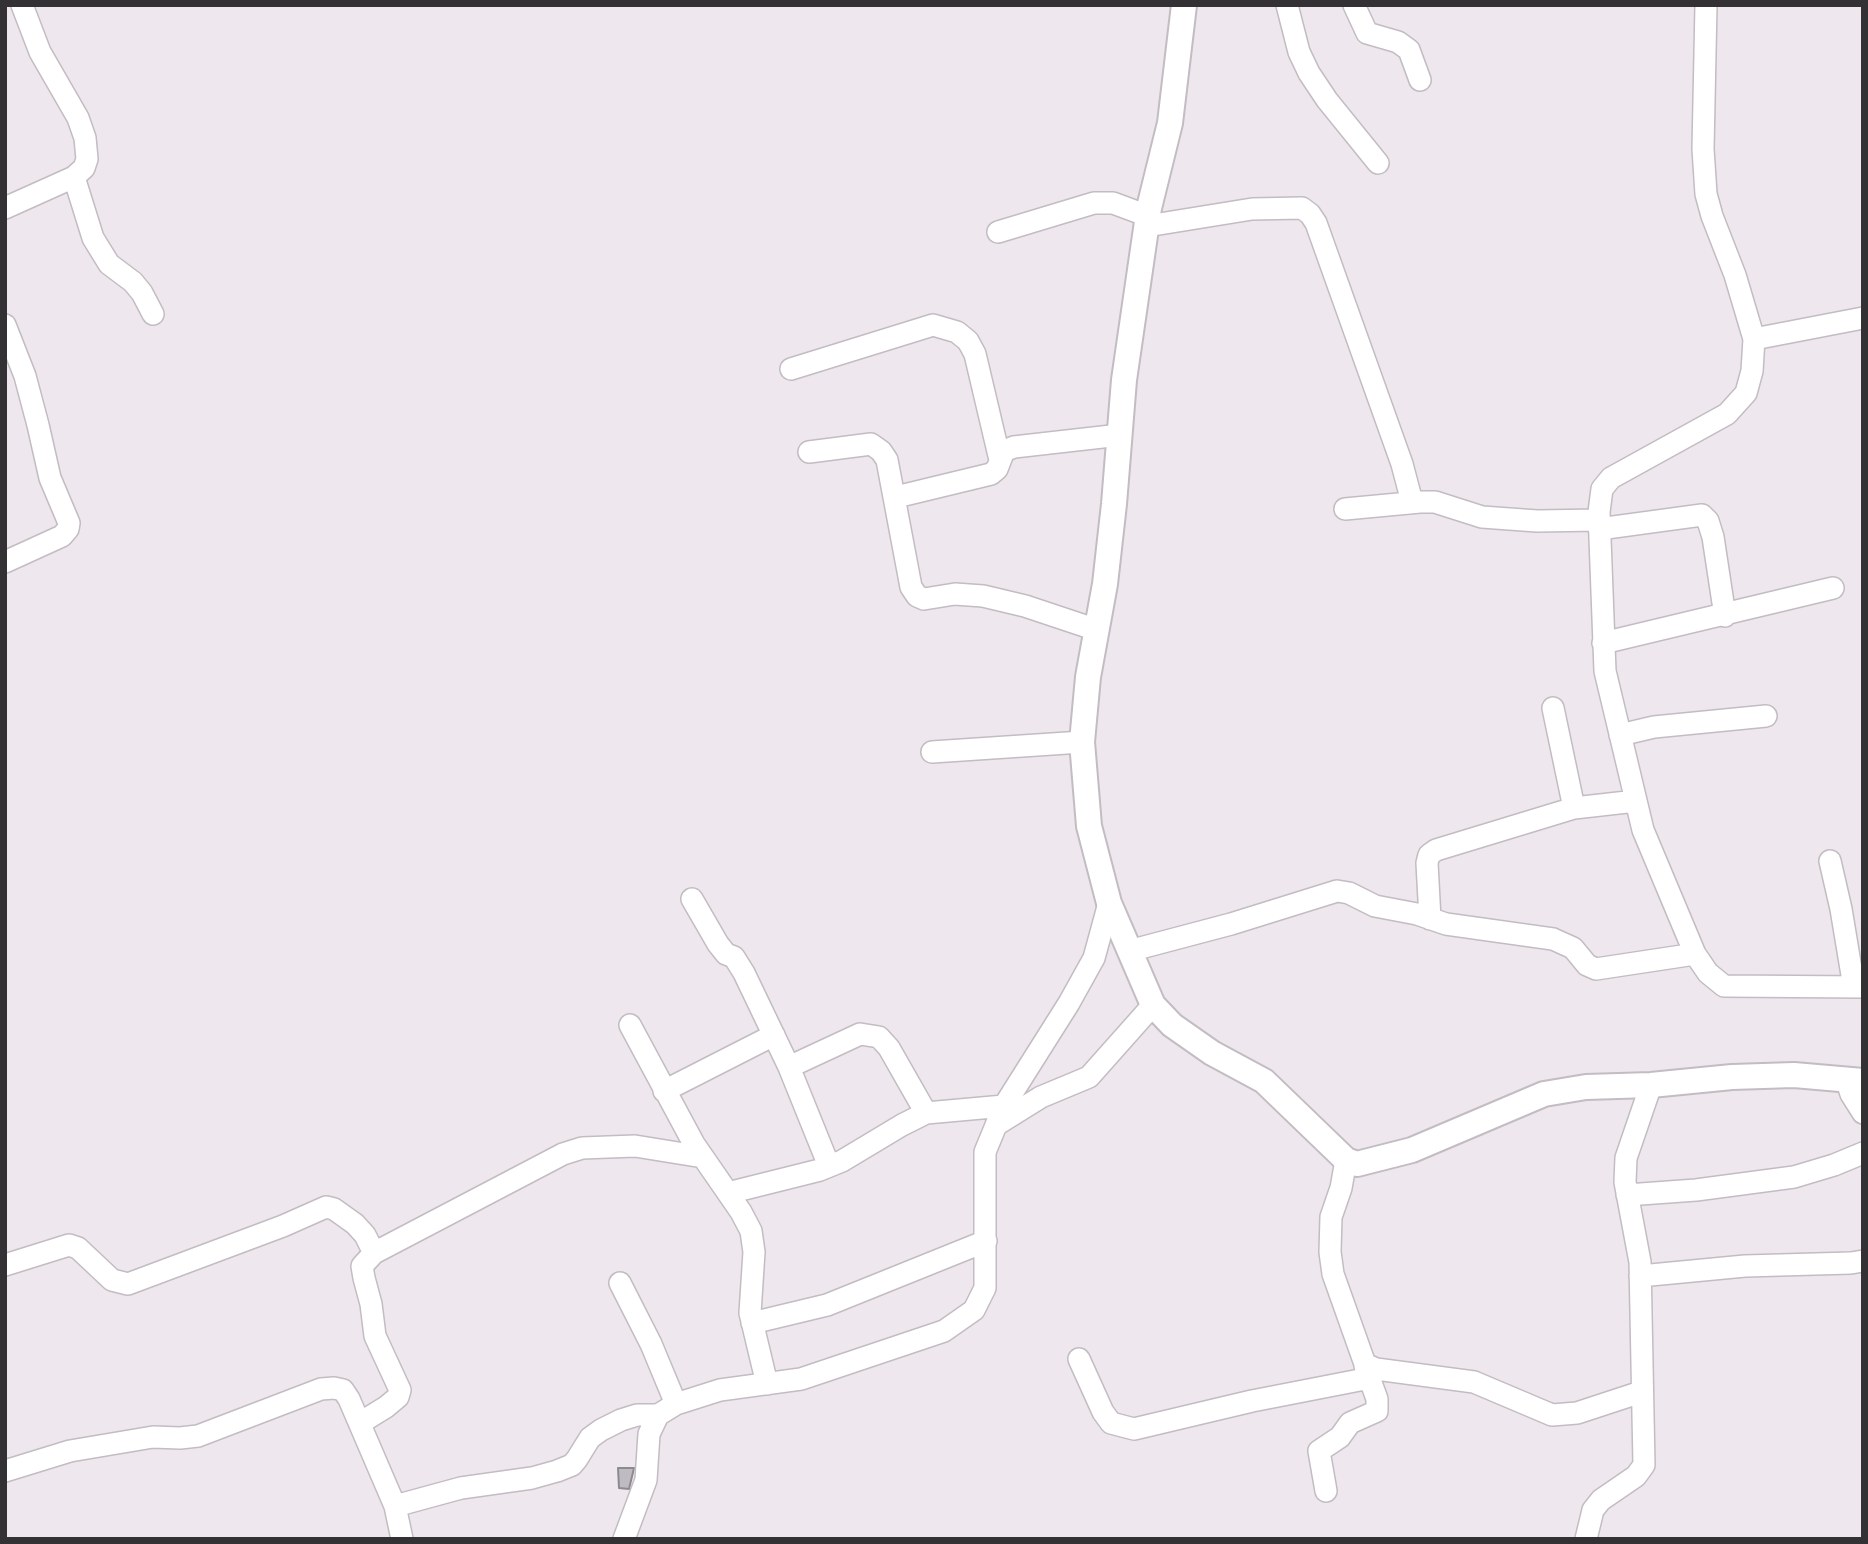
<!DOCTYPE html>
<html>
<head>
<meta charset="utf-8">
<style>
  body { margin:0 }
  #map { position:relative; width:1868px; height:1544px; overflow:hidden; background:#eee7ed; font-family:Ubuntu,sans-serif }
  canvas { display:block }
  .frame { position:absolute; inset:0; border:7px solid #343134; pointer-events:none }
</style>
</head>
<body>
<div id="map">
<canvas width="1868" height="1544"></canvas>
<div class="frame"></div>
</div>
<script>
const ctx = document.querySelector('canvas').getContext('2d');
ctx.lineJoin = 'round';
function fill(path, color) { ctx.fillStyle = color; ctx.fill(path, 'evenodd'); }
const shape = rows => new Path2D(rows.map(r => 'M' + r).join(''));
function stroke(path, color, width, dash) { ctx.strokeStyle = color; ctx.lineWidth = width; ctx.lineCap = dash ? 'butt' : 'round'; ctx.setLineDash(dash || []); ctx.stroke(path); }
const building = shape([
  [618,1468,634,1468,629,1489,619,1488,618,1468]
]);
fill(building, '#bfbbc3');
stroke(building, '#8d8991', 2);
const minor = shape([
  [1287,5,1299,52,1309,73,1327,100,1378,163],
  [1354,5,1367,33,1398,42,1409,50,1420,80],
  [1706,5,1703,149,1706,194,1712,216,1735,275,1754,339,1752,371,1746,393,1727,414,1611,478,1602,489,1599,512,1605,671,1643,830,1695,954,1708,973,1724,986,1863,987],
  [74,177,93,238,109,264,133,282,142,293,153,314],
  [5,208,74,177,84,168,87,159,85,138,78,118,40,52,22,5],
  [1147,226,1252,209,1302,208,1310,214,1316,223,1402,464,1412,502],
  [998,232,1094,203,1113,203,1148,216],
  [5,325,25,376,38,425,50,478,69,523,68,529,62,536,5,562],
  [1754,339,1863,318],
  [791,369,933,325,957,332,968,341,975,354,1000,460],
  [809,452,871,444,881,451,887,460,911,587,917,596,924,599,955,594,983,596,1025,606,1097,630],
  [896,497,991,474,997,469,1004,451,1014,447,1120,435],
  [1345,509,1420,502,1435,502,1482,517,1537,521,1599,520],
  [1599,529,1702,515,1708,521,1713,537,1725,616],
  [1603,643,1833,588],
  [1553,708,1574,808],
  [1620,735,1654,727,1766,716],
  [932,752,1082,742],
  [1830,861,1841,909,1854,987],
  [692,899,718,944,726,954,734,957,744,973,789,1067,829,1166],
  [1430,919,1427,863,1429,855,1436,850,1574,808,1636,801],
  [1129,951,1231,924,1337,891,1349,893,1375,906,1417,914,1446,924,1553,939,1573,948,1587,965,1596,969,1695,954],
  [630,1025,694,1144,741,1212,751,1231,754,1252,750,1313,767,1384],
  [789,1067,860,1034,879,1037,889,1048,926,1113],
  [1846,1079,1851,1094,1863,1113],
  [664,1091,774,1035],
  [996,1125,1041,1097,1089,1077,1153,1005],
  [1346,1160,1341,1188,1331,1217,1330,1252,1333,1274,1365,1364,1376,1369,1474,1382,1552,1415,1577,1413,1641,1392],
  [728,1193,820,1170,842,1161,902,1125,926,1113,1004,1106],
  [1627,1195,1696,1190,1794,1177,1834,1165,1863,1153],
  [5,1265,69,1245,78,1248,112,1280,128,1284,283,1226,326,1207,334,1209,355,1224,365,1235,374,1253],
  [1640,1276,1745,1266,1851,1263,1863,1261],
  [620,1283,651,1344,676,1404],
  [752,1323,827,1305,986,1241],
  [1079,1359,1103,1412,1111,1423,1134,1429,1252,1401,1370,1378],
  [360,1423,386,1407,398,1397,400,1390,375,1336,371,1304,364,1278,362,1266,374,1253,563,1154,582,1148,635,1146,703,1157],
  [5,1471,70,1451,153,1437,180,1438,198,1436,321,1389,334,1388,343,1390,349,1399,395,1506,402,1539],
  [1326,1491,1319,1451,1340,1437,1350,1423,1377,1411,1377,1399,1365,1366],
  [395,1506,461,1488,532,1478,557,1471,572,1465,577,1459,590,1438,601,1430,621,1420,637,1415,658,1415],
  [624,1539,646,1480,649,1434,658,1415,676,1404,720,1390,801,1379,944,1331,974,1310,985,1288,985,1152,1004,1106,1069,1003,1094,958,1109,903],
  [1586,1539,1593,1510,1601,1500,1636,1476,1644,1465,1640,1262,1625,1182,1626,1158,1651,1085]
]);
const tertiary = shape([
  [1184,5,1170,123,1149,208,1124,380,1114,504,1105,584,1088,677,1082,742,1089,826,1109,903,1153,1005,1172,1025,1212,1053,1264,1081,1346,1160,1357,1164,1412,1150,1544,1094,1586,1087,1651,1085,1732,1077,1794,1075,1863,1081]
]);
stroke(minor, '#c3bcc2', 24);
stroke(tertiary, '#c3bcc2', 28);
stroke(minor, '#fff', 21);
stroke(tertiary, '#fff', 24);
</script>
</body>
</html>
